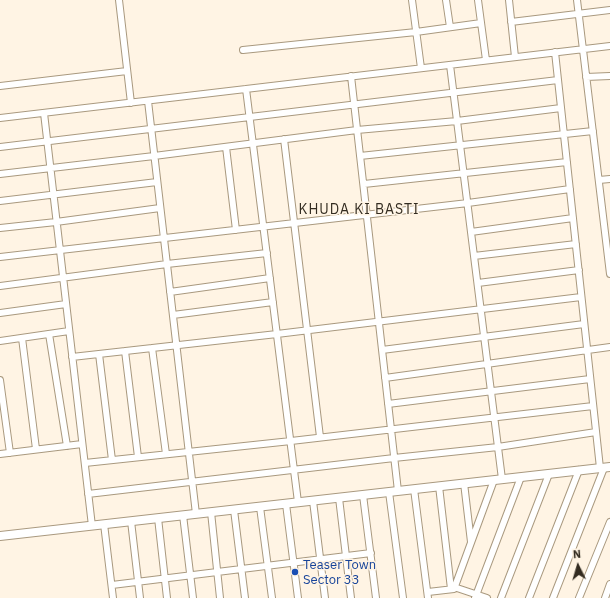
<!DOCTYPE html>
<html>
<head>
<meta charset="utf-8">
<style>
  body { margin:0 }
  #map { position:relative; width:610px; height:598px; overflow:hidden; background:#fff4e4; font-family:"IBM Plex Sans",sans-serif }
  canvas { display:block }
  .north { position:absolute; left:558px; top:546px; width:40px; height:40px; -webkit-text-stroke:3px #fff4e4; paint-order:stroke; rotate:355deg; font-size:11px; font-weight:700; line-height:16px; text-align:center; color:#332c21 }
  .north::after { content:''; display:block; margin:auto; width:14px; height:18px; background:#332c21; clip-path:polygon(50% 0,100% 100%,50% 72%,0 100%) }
</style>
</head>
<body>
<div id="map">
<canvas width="610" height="598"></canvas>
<div class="north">N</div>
</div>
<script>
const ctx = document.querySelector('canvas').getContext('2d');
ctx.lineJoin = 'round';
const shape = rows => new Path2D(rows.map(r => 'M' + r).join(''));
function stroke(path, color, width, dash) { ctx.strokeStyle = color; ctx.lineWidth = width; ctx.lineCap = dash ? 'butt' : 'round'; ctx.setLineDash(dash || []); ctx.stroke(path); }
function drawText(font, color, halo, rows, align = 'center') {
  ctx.font = font + ' "IBM Plex Sans",sans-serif'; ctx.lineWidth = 3; ctx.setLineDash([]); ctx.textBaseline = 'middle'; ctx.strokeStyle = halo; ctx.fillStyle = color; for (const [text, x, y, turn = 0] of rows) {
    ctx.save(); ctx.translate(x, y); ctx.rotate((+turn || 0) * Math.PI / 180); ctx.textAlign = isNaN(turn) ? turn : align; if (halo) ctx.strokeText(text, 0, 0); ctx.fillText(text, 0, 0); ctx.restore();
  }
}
const minor = shape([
  [119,0,131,103],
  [412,0,421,68],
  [446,0,450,27],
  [478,0,486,60],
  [509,0,515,57],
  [577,0,610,274],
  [511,22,610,10],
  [243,50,416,32,481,23],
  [555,52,600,468],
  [450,65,502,479],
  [351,76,398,491],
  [586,77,610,76],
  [0,86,127,71],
  [246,89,298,502],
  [148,101,196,514],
  [44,113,92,526],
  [0,118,610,46],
  [284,139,320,437],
  [0,147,558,80],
  [226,147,236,230],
  [360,156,593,131],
  [0,174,154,156,357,130,457,121,561,108],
  [599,180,610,179],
  [364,184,567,162],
  [0,201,157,182],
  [0,228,56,222,160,208],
  [471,232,573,218],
  [474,256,576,244],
  [0,257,468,203,570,189],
  [478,283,579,270],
  [0,286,167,264,267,253],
  [170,292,270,278],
  [0,313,66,304],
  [173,315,273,302],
  [49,334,67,446],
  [22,338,36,449],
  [0,341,69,331],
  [152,348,166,454],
  [382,350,584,324],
  [125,351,138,457],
  [99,354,112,460],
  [72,357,277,334,581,297],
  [385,378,610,347],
  [0,380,10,453],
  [388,404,590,379],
  [0,454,82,444],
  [85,463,291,441,593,406],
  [464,483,471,542],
  [439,486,451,589],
  [414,489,428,598],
  [389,492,403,598],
  [88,494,394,458,498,447,596,432],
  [363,495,376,598],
  [339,498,351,598],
  [313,501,325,598],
  [286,504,298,598],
  [260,507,272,598],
  [234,510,245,598],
  [211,512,220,598],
  [183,515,193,598],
  [158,518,167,598],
  [131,521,140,598],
  [104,524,113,598],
  [112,585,371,553],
  [454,587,487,598],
  [428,592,454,589,494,480],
  [475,598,521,477],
  [501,598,549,474],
  [529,598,579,470],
  [553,598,604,468],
  [579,598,610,522],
  [605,598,610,584]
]);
const tertiary = shape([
  [0,536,610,467]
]);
stroke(minor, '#a9997f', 8);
stroke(tertiary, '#a9997f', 10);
stroke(minor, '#fff', 6);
stroke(tertiary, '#fff', 8);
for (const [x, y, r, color] of [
  [295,572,4,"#1a4fb4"]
]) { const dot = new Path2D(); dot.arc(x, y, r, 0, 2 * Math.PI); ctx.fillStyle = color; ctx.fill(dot); stroke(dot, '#fff4e4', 1.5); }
drawText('13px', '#164399', '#fff4e4', [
  ["Teaser Town",303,565],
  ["Sector 33",303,580]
], 'left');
ctx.letterSpacing = '1px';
drawText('14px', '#332c21', '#fff4e4', [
  ["KHUDA KI BASTI",359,210]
]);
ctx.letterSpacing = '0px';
</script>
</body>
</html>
